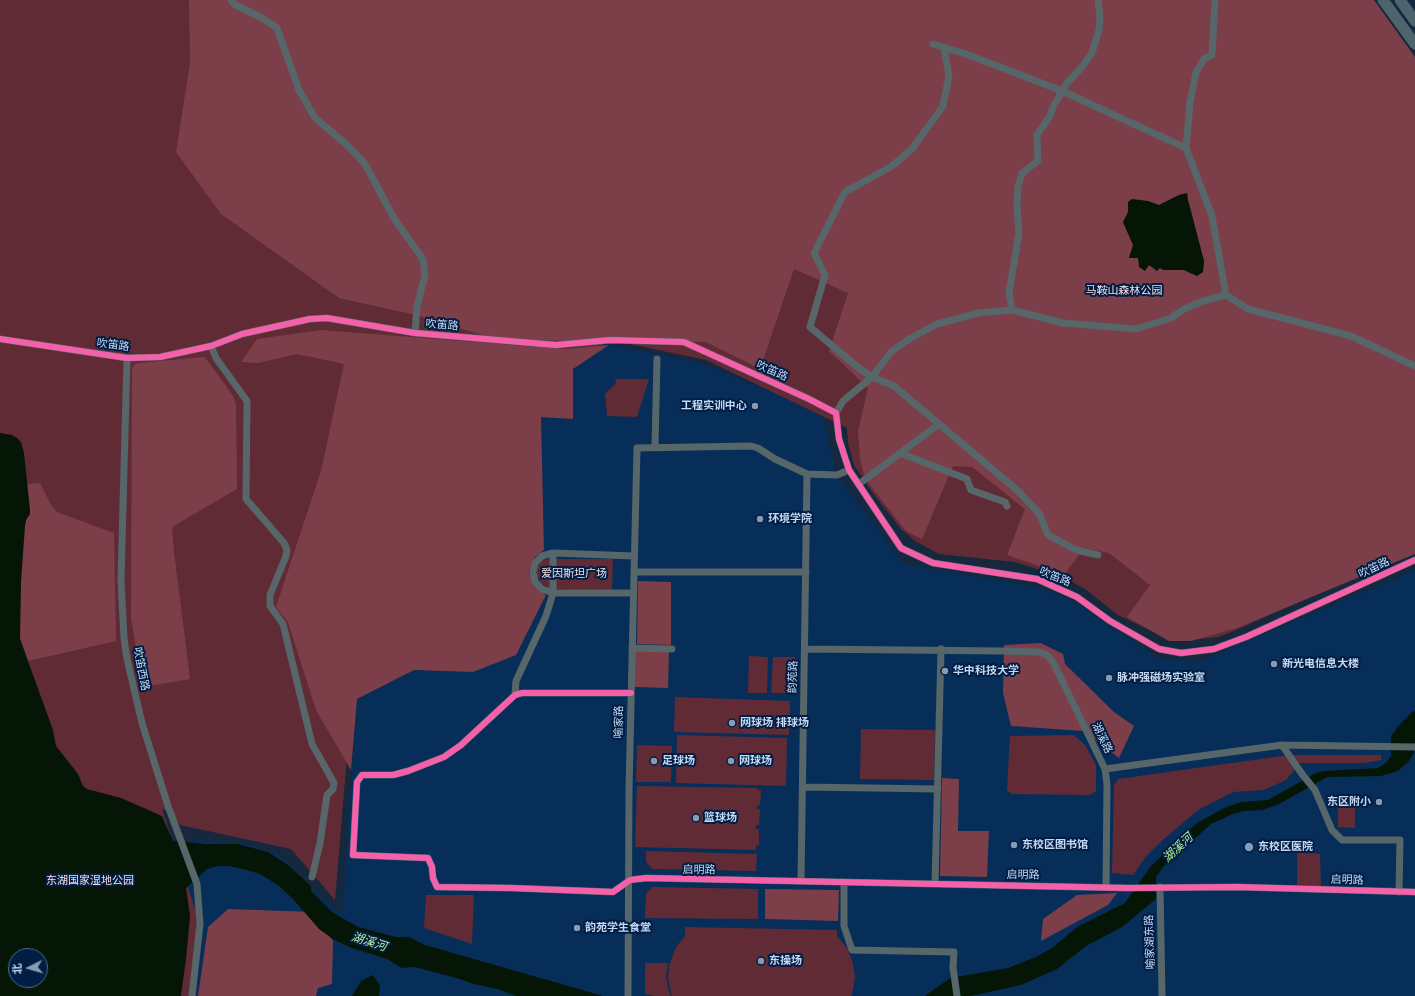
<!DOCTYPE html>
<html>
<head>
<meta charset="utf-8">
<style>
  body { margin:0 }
  #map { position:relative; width:1415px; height:996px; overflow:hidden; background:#15283e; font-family:Montserrat,"Noto Sans SC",sans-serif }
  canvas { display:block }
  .north { position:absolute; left:8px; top:948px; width:40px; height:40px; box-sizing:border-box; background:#001d44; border:1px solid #4f688a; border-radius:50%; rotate:265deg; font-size:11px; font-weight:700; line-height:16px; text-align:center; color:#c5d9f2 }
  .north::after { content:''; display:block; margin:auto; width:14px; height:18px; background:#879bb3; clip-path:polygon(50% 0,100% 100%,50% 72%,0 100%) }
</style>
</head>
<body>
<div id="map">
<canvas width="1415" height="996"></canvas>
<div class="north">北</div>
</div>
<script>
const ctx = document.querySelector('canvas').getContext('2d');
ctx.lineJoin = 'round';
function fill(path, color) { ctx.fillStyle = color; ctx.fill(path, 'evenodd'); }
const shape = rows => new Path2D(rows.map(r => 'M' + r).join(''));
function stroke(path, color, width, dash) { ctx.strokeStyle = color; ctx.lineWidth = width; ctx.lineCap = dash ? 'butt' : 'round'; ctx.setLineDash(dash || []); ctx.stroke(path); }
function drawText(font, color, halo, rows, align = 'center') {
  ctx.font = font + ' Montserrat,"Noto Sans SC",sans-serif'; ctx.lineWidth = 4; ctx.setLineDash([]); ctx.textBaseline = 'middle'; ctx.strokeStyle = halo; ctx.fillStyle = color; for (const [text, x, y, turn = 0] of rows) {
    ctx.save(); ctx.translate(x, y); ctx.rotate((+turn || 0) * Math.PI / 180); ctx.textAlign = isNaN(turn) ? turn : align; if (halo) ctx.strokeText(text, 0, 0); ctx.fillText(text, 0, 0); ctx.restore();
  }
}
fill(shape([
  [609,345,697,362,786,397,823,417,837,475,903,564,1039,587,1069,599,1157,658,1198,662,1415,570,1415,996,0,996,0,431,184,875,194,840,246,844,279,855,329,905,342,915,357,699,414,670,473,672,533,586,529,572,535,557,544,550,541,416,573,419,573,369],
  [16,956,40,956,40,980,16,980]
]), '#072e59');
fill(shape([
  [0,0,1358,0,1415,550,1234,631,1218,637,1202,639,1180,640,1166,638,1118,615,1085,589,1061,576,1014,562,939,554,915,541,901,529,872,492,854,465,848,443,847,428,706,360,610,340,569,367,536,412,414,667,352,697,335,900,291,849,180,825,171,813,162,809,200,924,191,996,0,996],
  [16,956,40,956,40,980,16,980],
  [615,379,649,379,637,417,607,416,605,394,616,383],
  [549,559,613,559,612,590,550,589,541,583,537,576,536,568,542,560],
  [749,656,768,657,767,693,748,693],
  [773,657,795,657,793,693,771,693],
  [675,697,790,701,789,735,674,732],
  [861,729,935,730,934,780,860,779],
  [677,735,787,738,786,786,676,783],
  [1074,735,1085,745,1096,765,1096,791,1090,795,1012,794,1007,790,1010,736],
  [637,745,672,746,671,780,670,782,636,782],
  [1289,755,1381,755,1381,760,1364,763,1300,763,1286,780,1264,790,1233,792,1198,810,1165,838,1147,855,1133,875,1112,873,1114,785,1118,779],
  [637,786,757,788,757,790,761,790,760,805,757,806,757,809,760,809,759,825,756,825,756,829,759,829,759,845,756,845,756,850,635,847],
  [1355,797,1355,828,1338,827,1338,798],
  [1297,845,1307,853,1320,854,1321,889,1297,888],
  [646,851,757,854,756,871,652,869,646,862],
  [652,887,758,889,758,919,645,918,646,894],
  [426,895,474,895,472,944,424,928],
  [685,927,837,930,837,936,847,948,853,963,855,978,852,994,851,996,672,996,668,979,669,966,676,947,685,936],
  [645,963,668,963,666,976,668,989,671,996,654,996,645,994]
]), '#612b36');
fill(shape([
  [189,0,1374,0,1415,57,1415,554,1237,628,1191,641,1169,641,1127,617,1150,585,1109,553,1084,548,1064,575,1007,555,1025,509,972,467,953,466,922,539,906,531,869,484,864,475,860,459,858,431,868,388,829,351,848,293,794,269,760,369,706,342,499,340,416,315,339,298,221,214,176,152,190,63],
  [1187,193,1188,200,1204,261,1203,272,1191,274,1184,270,1163,270,1160,268,1149,265,1138,258,1129,258,1133,245,1123,222,1128,212,1148,201,1159,205,1179,195],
  [321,330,565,349,609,345,573,369,573,419,541,417,544,550,535,557,529,572,534,586,546,595,516,655,473,672,414,670,357,699,351,770,316,710,288,622,276,607,321,471,344,364,297,354,258,363,241,362,257,339],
  [205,357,233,396,236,405,237,489,172,527,174,552,190,679,143,687,131,618,132,368,135,364,138,363],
  [40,483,51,505,57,512,114,533,116,641,28,661,19,634,21,581,25,525,26,520,30,514,27,484],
  [638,581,671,582,671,645,637,644],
  [1041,643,1063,654,1065,664,1114,712,1134,726,1119,758,1084,731,1011,726,1003,693,1004,645],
  [635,650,669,651,668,688,635,687],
  [942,778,959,779,958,831,989,831,987,877,940,876],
  [765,889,839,890,838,921,765,919],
  [1117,893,1108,905,1041,941,1043,919,1077,895],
  [228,909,313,912,333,941,332,984,318,988,316,996,198,996,208,927]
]), '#7c3e48');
fill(shape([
  [1187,193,1188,200,1204,261,1203,272,1197,276,1184,270,1163,270,1160,268,1157,271,1149,265,1145,271,1139,267,1138,258,1129,258,1133,245,1123,222,1128,212,1128,202,1132,199,1148,201,1159,205,1179,195],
  [0,433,12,435,17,438,21,442,24,453,30,510,30,514,26,520,25,525,21,581,20,639,53,730,56,746,78,774,83,786,87,789,121,798,162,816,173,841,206,844,237,844,268,852,288,865,311,886,311,891,332,912,358,927,396,937,409,937,425,945,603,996,516,996,498,989,473,984,460,979,415,967,402,968,387,959,349,947,333,939,319,929,293,899,278,885,260,874,247,870,229,866,218,866,207,869,186,888,190,916,186,959,181,996,0,996],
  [16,956,40,956,40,980,16,980],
  [1415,711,1415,748,1413,755,1408,762,1398,771,1381,776,1327,777,1279,804,1262,810,1243,811,1233,814,1211,824,1163,867,1156,877,1156,899,1122,927,1086,946,1057,969,1021,985,970,996,925,996,950,978,1008,968,1036,957,1052,948,1077,927,1125,903,1151,866,1197,823,1224,808,1241,802,1268,800,1314,774,1323,771,1378,768,1386,763,1391,756,1391,736,1401,723,1411,713],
  [373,975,380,986,379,996,352,996,361,981]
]), '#051506');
stroke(shape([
  [231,0,234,4,262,18,277,28,299,90,315,118,346,144,365,164,395,220,423,259,425,275,417,306,415,333],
  [933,44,969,55,1062,91,1186,148,1212,216,1226,295],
  [944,48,949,76,943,106,912,149,892,166,845,192,814,253,825,275,810,327,860,369,872,377,894,386,1017,490,1039,513,1048,535,1076,550,1098,555],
  [1186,148,1190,103,1196,72,1204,59,1212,55,1215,0],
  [1012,310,1009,293,1019,233,1017,205,1018,186,1022,173,1038,161,1037,135,1050,116,1053,107,1067,83,1082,67,1092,53,1099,30,1100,18,1098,0],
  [0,339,127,358,160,357,211,346,242,334,310,319,327,318,415,333,556,345,610,340,684,342,809,399,836,413,839,439,849,470,901,548,933,563,1037,579,1077,597,1110,621,1159,649,1181,653,1214,649,1246,637,1415,560],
  [211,346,216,358,247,401,246,499,284,543,287,550,286,556,270,595,270,606,283,624,312,744,334,783,333,789,327,795,320,843,312,877],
  [127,358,121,580,124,638,127,659,142,723,168,806,197,884,200,924,192,996],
  [836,413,843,401,872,377,891,352,909,339,937,324,979,313,1012,310,1063,323,1136,329,1171,318,1184,309,1203,301,1226,295,1248,309,1351,336,1415,366],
  [655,447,657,359],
  [900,453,967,479,971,490,1005,502,1007,506],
  [859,484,939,424],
  [634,572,806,572],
  [633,593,553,593,542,589,535,582,533,572,535,563,542,556,553,553,634,556],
  [632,648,672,649],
  [805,649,1001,651,1039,652,1047,655,1053,662,1105,769,1107,784,1106,887],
  [631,693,522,693,515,695,461,745,444,757,408,771,393,775,362,775,357,782,353,855,428,858,432,867,433,878,437,887,511,888,613,892,630,880,646,878,1128,888,1237,887,1415,892],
  [515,695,516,681,546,616,553,593,553,553],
  [1282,745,1302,774,1315,790,1332,830,1342,840,1400,840,1399,892],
  [1105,769,1282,745,1415,747],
  [803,787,938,789],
  [801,881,807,474],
  [844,882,844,926,852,950,954,952,953,967,957,996],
  [935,884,941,649],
  [1160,887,1162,996],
  [628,996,629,789,637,448,751,446,758,448,775,459,807,474,837,475,849,470]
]), '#576669', 7);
stroke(shape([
  [1383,0,1415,44],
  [1400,0,1415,21]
]), '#4d646d', 11);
stroke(shape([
  [0,339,127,358,160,357,211,346,242,334,310,319,327,318,415,333,556,345,610,340,684,342,809,399,836,413,839,439,849,470,901,548,933,563,1037,579,1077,597,1110,621,1159,649,1181,653,1214,649,1246,637,1415,560],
  [631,693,522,693,515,695,461,745,444,757,408,771,393,775,362,775,357,782,353,855,428,858,432,867,433,878,437,887,511,888,613,892,630,880,646,878,1128,888,1237,887,1415,892]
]), '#f560ab', 6);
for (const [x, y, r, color] of [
  [755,406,4,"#879bb3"],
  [760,519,4,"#879bb3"],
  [1274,664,4,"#879bb3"],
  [945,671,4,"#879bb3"],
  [1109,678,4,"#879bb3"],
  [732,723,4,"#879bb3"],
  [654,761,4,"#879bb3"],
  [731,761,4,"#879bb3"],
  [1379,802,4,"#879bb3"],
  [696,818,4,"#879bb3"],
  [1014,845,4,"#879bb3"],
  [1249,847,5,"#879bb3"],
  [577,928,4,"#879bb3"],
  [761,961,4,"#879bb3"]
]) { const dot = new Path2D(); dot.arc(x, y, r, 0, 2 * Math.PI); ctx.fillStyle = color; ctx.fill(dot); stroke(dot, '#001d44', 1.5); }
drawText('11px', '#f6dedf', '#001d44', [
  ["马鞍山森林公园",1124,291],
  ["爱因斯坦广场",574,574],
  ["东湖国家湿地公园",90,881]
]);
drawText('11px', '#c5d9f2', '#001d44', [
  ["吹笛路",442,325,5],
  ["吹笛路",113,345,7],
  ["吹笛路",772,371,24],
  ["吹笛路",1374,568,-25],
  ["吹笛路",1055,577,22],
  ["吹笛西路",141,669,79],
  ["韵苑路",793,677,-88],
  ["喻家路",619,722,-89],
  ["湖溪路",1102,738,65],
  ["启明路",699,870,1],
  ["启明路",1023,875,1],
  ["启明路",1347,880,2],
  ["喻家湖东路",1150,942,-92]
]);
drawText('bold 11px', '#c5d9f2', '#001d44', [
  ["工程实训中心",747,406,"right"],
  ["环境学院",768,519],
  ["新光电信息大楼",1282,664],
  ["华中科技大学",953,671],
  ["脉冲强磁场实验室",1117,678],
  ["网球场 排球场",740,723],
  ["足球场",662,761],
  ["网球场",739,761],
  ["东区附小",1371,802,"right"],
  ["篮球场",704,818],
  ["东校区图书馆",1022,845],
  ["东校区医院",1258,847],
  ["韵苑学生食堂",585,928],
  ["东操场",769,961]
], 'left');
drawText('italic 12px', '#b6f095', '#001d44', [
  ["湖溪河",1178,848,-43],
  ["湖溪河",369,942,17]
]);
</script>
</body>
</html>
